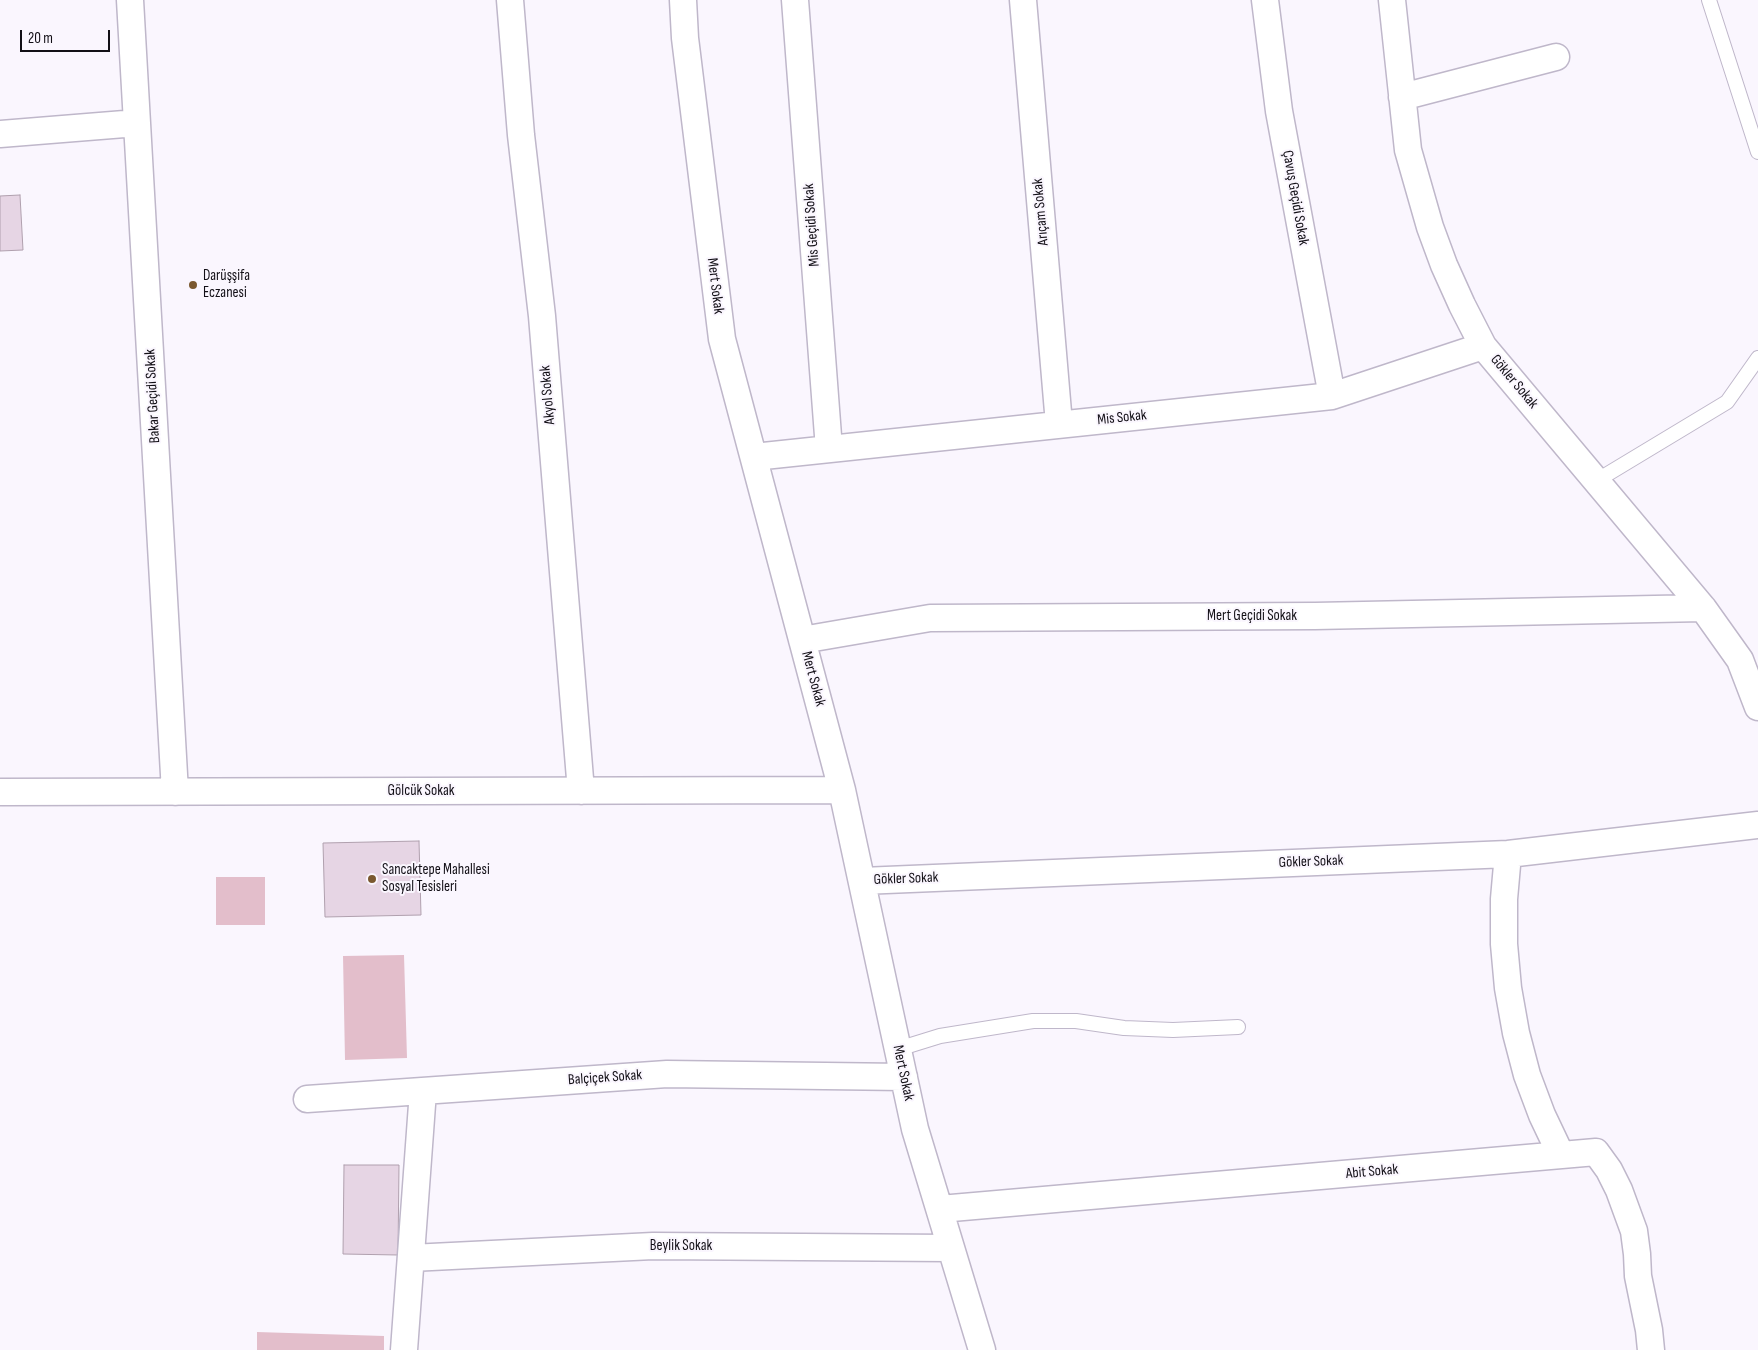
<!DOCTYPE html>
<html>
<head>
<meta charset="utf-8">
<style>
  body { margin:0 }
  #map { position:relative; width:1758px; height:1350px; overflow:hidden; background:#faf6fe; font-family:"Sofia Sans Condensed",sans-serif }
  canvas { display:block }
  .scale { position:absolute; left:20px; top:30px; width:90px; height:22px; box-sizing:border-box; border:2px solid #120f16; border-top:0; padding-left:6px; font-size:15px; line-height:18px; white-space:nowrap; color:#120f16; -webkit-text-stroke:4px #faf6fe; paint-order:stroke }
</style>
</head>
<body>
<div id="map">
<canvas width="1758" height="1350"></canvas>
<div class="scale">20 m</div>
</div>
<script>
const ctx = document.querySelector('canvas').getContext('2d');
ctx.lineJoin = 'round';
function fill(path, color) { ctx.fillStyle = color; ctx.fill(path, 'evenodd'); }
const shape = rows => new Path2D(rows.map(r => 'M' + r).join(''));
function stroke(path, color, width, dash) { ctx.strokeStyle = color; ctx.lineWidth = width; ctx.lineCap = dash ? 'butt' : 'round'; ctx.setLineDash(dash || []); ctx.stroke(path); }
function drawText(font, color, halo, rows, align = 'center') {
  ctx.font = font + ' "Sofia Sans Condensed",sans-serif'; ctx.lineWidth = 4; ctx.setLineDash([]); ctx.textBaseline = 'middle'; ctx.strokeStyle = halo; ctx.fillStyle = color; for (const [text, x, y, turn = 0] of rows) {
    ctx.save(); ctx.translate(x, y); ctx.rotate((+turn || 0) * Math.PI / 180); ctx.textAlign = isNaN(turn) ? turn : align; if (halo) ctx.strokeText(text, 0, 0); ctx.fillText(text, 0, 0); ctx.restore();
  }
}
fill(shape([
  [216,877,265,877,265,925,216,925],
  [404,955,407,1058,345,1060,343,956],
  [257,1332,384,1336,384,1350,257,1350]
]), '#e3becb');
const building = shape([
  [20,195,23,250,0,251,0,196,20,195],
  [419,841,421,915,325,917,323,843,419,841],
  [344,1165,399,1165,398,1255,343,1254,344,1165]
]);
fill(building, '#e6d5e4');
stroke(building, '#b0a0ae', 1);
const lane = shape([
  [1709,0,1758,152],
  [1596,481,1727,402,1758,358],
  [898,1049,940,1036,1033,1021,1076,1021,1124,1028,1173,1030,1238,1027]
]);
const street = shape([
  [130,0,175,792],
  [510,0,521,135,542,316,581,791],
  [683,0,685,38,722,339,842,790,915,1129,982,1350],
  [795,0,829,449],
  [1023,0,1059,424],
  [1265,0,1279,111,1332,396],
  [1392,0,1408,150,1430,227,1444,265,1462,305,1483,346,1703,608,1740,660,1758,707],
  [1402,97,1556,57],
  [0,134,137,123],
  [754,457,1332,396,1483,346],
  [802,640,930,618,1315,616,1703,608],
  [0,792,842,790],
  [1508,854,1504,899,1504,944,1508,988,1516,1033,1527,1075,1542,1115,1561,1155],
  [862,881,1508,854,1758,825],
  [307,1099,667,1074,904,1077],
  [940,1209,1596,1152,1609,1170,1619,1190,1634,1231,1637,1254,1638,1276,1649,1330,1651,1350],
  [411,1258,653,1246,951,1248],
  [404,1350,423,1091]
]);
stroke(lane, '#bfb7ca', 16);
stroke(street, '#bfb7ca', 29);
stroke(lane, '#fff', 14);
stroke(street, '#fff', 26);
for (const [x, y, r, color] of [
  [193,285,5,"#7a582f"],
  [372,879,5,"#7a582f"]
]) { const dot = new Path2D(); dot.arc(x, y, r, 0, 2 * Math.PI); ctx.fillStyle = color; ctx.fill(dot); stroke(dot, '#faf6fe', 2); }
drawText('15px', '#120f16', '#faf6fe', [
  ["Çavuş Geçidi Sokak",1295,198,80],
  ["Arıçam Sokak",1041,212,-95],
  ["Mis Geçidi Sokak",812,225,-94],
  ["Mert Sokak",715,286,83],
  ["Gökler Sokak",1514,382,50],
  ["Akyol Sokak",548,395,-95],
  ["Bakar Geçidi Sokak",153,396,-93],
  ["Mis Sokak",1122,418,-6],
  ["Mert Geçidi Sokak",1252,616],
  ["Mert Sokak",813,679,75],
  ["Gölcük Sokak",421,791],
  ["Gökler Sokak",1311,862,-2],
  ["Gökler Sokak",906,879,-2],
  ["Mert Sokak",903,1073,78],
  ["Balçiçek Sokak",605,1078,-4],
  ["Abit Sokak",1372,1172,-5],
  ["Beylik Sokak",681,1246]
]);
drawText('15px', '#120f16', '#faf6fe', [
  ["Darüşşifa",203,276],
  ["Eczanesi",203,293],
  ["Sancaktepe Mahallesi",382,870],
  ["Sosyal Tesisleri",382,887]
], 'left');
</script>
</body>
</html>
